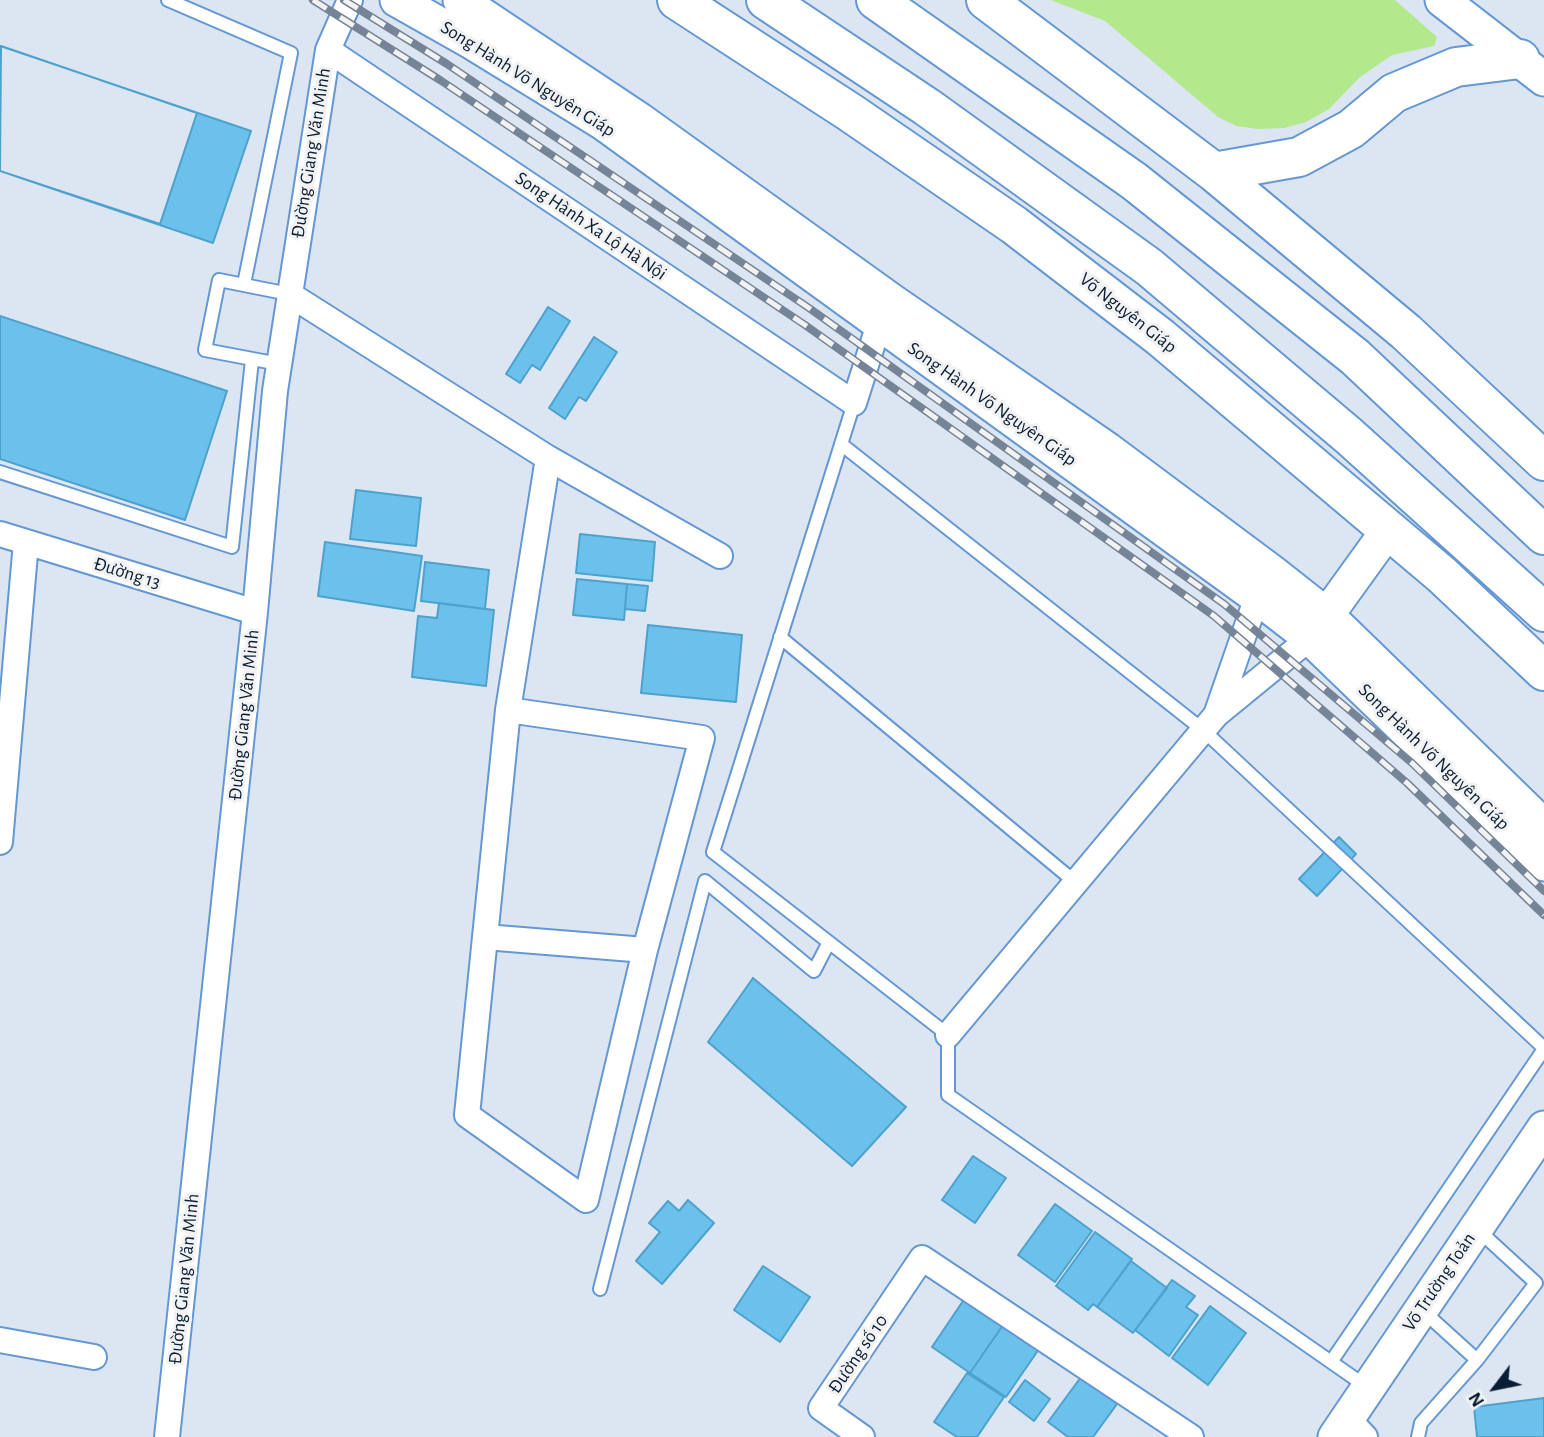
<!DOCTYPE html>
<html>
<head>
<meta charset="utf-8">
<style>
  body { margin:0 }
  #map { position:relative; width:1544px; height:1437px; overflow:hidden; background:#dce6f3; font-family:"Alegreya Sans",sans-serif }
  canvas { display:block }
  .north { position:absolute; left:1460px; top:1353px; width:70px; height:70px; -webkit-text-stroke:5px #f2f2f2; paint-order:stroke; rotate:238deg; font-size:19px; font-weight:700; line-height:28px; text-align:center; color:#091e35 }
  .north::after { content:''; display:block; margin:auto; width:24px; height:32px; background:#091e35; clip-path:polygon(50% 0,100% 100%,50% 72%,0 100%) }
</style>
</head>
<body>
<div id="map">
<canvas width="1544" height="1437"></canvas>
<div class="north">N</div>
</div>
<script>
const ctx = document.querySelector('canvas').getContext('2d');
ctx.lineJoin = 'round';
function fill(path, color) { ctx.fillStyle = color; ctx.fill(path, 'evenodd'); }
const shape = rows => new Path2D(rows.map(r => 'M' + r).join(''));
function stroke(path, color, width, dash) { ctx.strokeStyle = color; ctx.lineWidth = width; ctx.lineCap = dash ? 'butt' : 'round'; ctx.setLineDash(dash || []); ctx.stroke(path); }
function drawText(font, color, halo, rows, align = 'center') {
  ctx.font = font + ' "Alegreya Sans",sans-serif'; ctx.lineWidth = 6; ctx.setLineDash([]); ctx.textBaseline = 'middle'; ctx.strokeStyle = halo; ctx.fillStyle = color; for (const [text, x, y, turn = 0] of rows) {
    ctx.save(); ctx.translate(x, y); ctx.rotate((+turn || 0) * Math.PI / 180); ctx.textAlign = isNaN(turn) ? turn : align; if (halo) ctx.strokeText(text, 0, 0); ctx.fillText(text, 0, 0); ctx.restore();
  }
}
fill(shape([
  [1051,0,1395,0,1437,37,1434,46,1392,55,1359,78,1329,109,1306,122,1284,128,1258,129,1236,126,1218,117,1105,21]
]), '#b4e88d');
const building = shape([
  [0,46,251,131,213,243,0,171,0,46],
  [1,46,197,113,160,224,0,171,1,46],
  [548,307,570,321,540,370,532,365,520,383,506,374,548,307],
  [0,316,227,391,185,520,0,459,0,316],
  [594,337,617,352,586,401,579,397,565,419,549,408,594,337],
  [356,490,421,498,416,546,350,539,356,490],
  [580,534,655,542,652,581,576,573,580,534],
  [325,542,422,556,414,611,318,596,325,542],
  [425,562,489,570,485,609,421,601,425,562],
  [577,579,627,584,624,620,573,615,577,579],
  [627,584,648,586,645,611,625,609,627,584],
  [439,603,494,610,486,686,412,677,418,616,437,618,439,603],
  [648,625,742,635,736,702,641,693,648,625],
  [1339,837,1356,854,1317,896,1299,879,1339,837],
  [753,978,906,1107,852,1166,708,1042,753,978],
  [973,1156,1006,1178,975,1223,942,1200,973,1156],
  [688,1200,714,1223,662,1284,636,1261,660,1232,649,1223,668,1201,679,1211,688,1200],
  [1055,1204,1092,1231,1055,1282,1018,1255,1055,1204],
  [1095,1232,1132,1259,1097,1307,1093,1304,1088,1310,1056,1286,1095,1232],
  [1131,1261,1167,1288,1133,1333,1097,1307,1131,1261],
  [763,1266,810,1297,780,1342,734,1310,763,1266],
  [1172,1280,1195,1296,1186,1307,1198,1315,1169,1356,1135,1330,1172,1280],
  [965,1298,1003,1325,970,1373,932,1347,965,1298],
  [1210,1306,1246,1333,1208,1385,1172,1358,1210,1306],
  [1003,1325,1039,1349,1006,1397,970,1373,1003,1325],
  [967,1373,1004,1397,977,1437,957,1437,934,1422,967,1373],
  [1081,1377,1117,1404,1093,1437,1068,1437,1048,1422,1081,1377],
  [1025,1380,1050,1399,1034,1421,1009,1402,1025,1380],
  [1544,1398,1544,1437,1477,1437,1474,1407,1544,1398]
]);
fill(building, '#6cc0ec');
stroke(building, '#4da2cc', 2);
const lane = shape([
  [168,0,291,53,244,284],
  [279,364,205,350,219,280,289,294],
  [854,403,713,852,948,1035,948,1095,1367,1387],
  [841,444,1203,730,1544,1048],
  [0,472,232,547,252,360],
  [780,637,1075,882],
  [600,1289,705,881,814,971,828,944],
  [1423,1311,1477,1360],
  [1331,1362,1544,1049],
  [1418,1437,1421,1423,1477,1360,1536,1283,1477,1229]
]);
const street = shape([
  [328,50,854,403,879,324,886,312],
  [289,294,548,458,720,556],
  [0,534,255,612],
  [508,710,702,738,645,950],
  [1216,715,1257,597,1264,585],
  [0,842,26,542],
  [485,937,645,950,586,1200,467,1115,485,937,508,710,548,458],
  [948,1035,1216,715,1310,638],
  [0,1340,94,1357],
  [1347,1418,1365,1437],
  [167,1437,255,612,275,391,328,50,350,0],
  [862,1437,821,1408,922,1258,1191,1437]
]);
const secondary = shape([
  [397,0,473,43,603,123,1257,597,1310,638,1544,864],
  [460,0,640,120,892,301,1107,449,1272,572,1329,617,1544,826],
  [1442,0,1544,79],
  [1314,633,1389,529],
  [1335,1437,1544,1128]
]);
const highway = shape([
  [677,0,851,113,1014,225,1160,337,1442,575,1544,671],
  [766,0,927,107,1149,267,1349,436,1544,612],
  [876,0,1134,181,1355,357,1544,535],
  [986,0,1214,172,1406,332,1544,461],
  [1214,172,1299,157,1351,129,1394,93,1456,67,1520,59]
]);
stroke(lane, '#6598d3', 16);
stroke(street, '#6598d3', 28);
stroke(secondary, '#6598d3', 37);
stroke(highway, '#6598d3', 42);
stroke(lane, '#fff', 12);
stroke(street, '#fff', 24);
stroke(secondary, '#fff', 33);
stroke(highway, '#fff', 38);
const rail = shape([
  [313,0,440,80,805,325,1214,616,1407,783,1544,915],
  [344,0,447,64,809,308,1224,604,1412,763,1544,891]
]);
stroke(rail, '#758496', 8);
stroke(rail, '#f2f2f2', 5, [16]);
drawText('19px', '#091e35', '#f2f2f2', [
  ["Song Hành Võ Nguyên Giáp",528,79,32],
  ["Đường Giang Văn Minh",311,153,-81],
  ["Song Hành Xa Lộ Hà Nội",591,226,34],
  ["Võ Nguyên Giáp",1128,313,38],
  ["Song Hành Võ Nguyên Giáp",992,404,35],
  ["Đường 13",127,573,17],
  ["Đường Giang Văn Minh",244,715,-84],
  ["Song Hành Võ Nguyên Giáp",1434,757,44],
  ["Đường Giang Văn Minh",184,1279,-84],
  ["Võ Trường Toản",1439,1282,-56],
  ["Đường số 10",858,1354,-56]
]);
</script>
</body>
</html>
